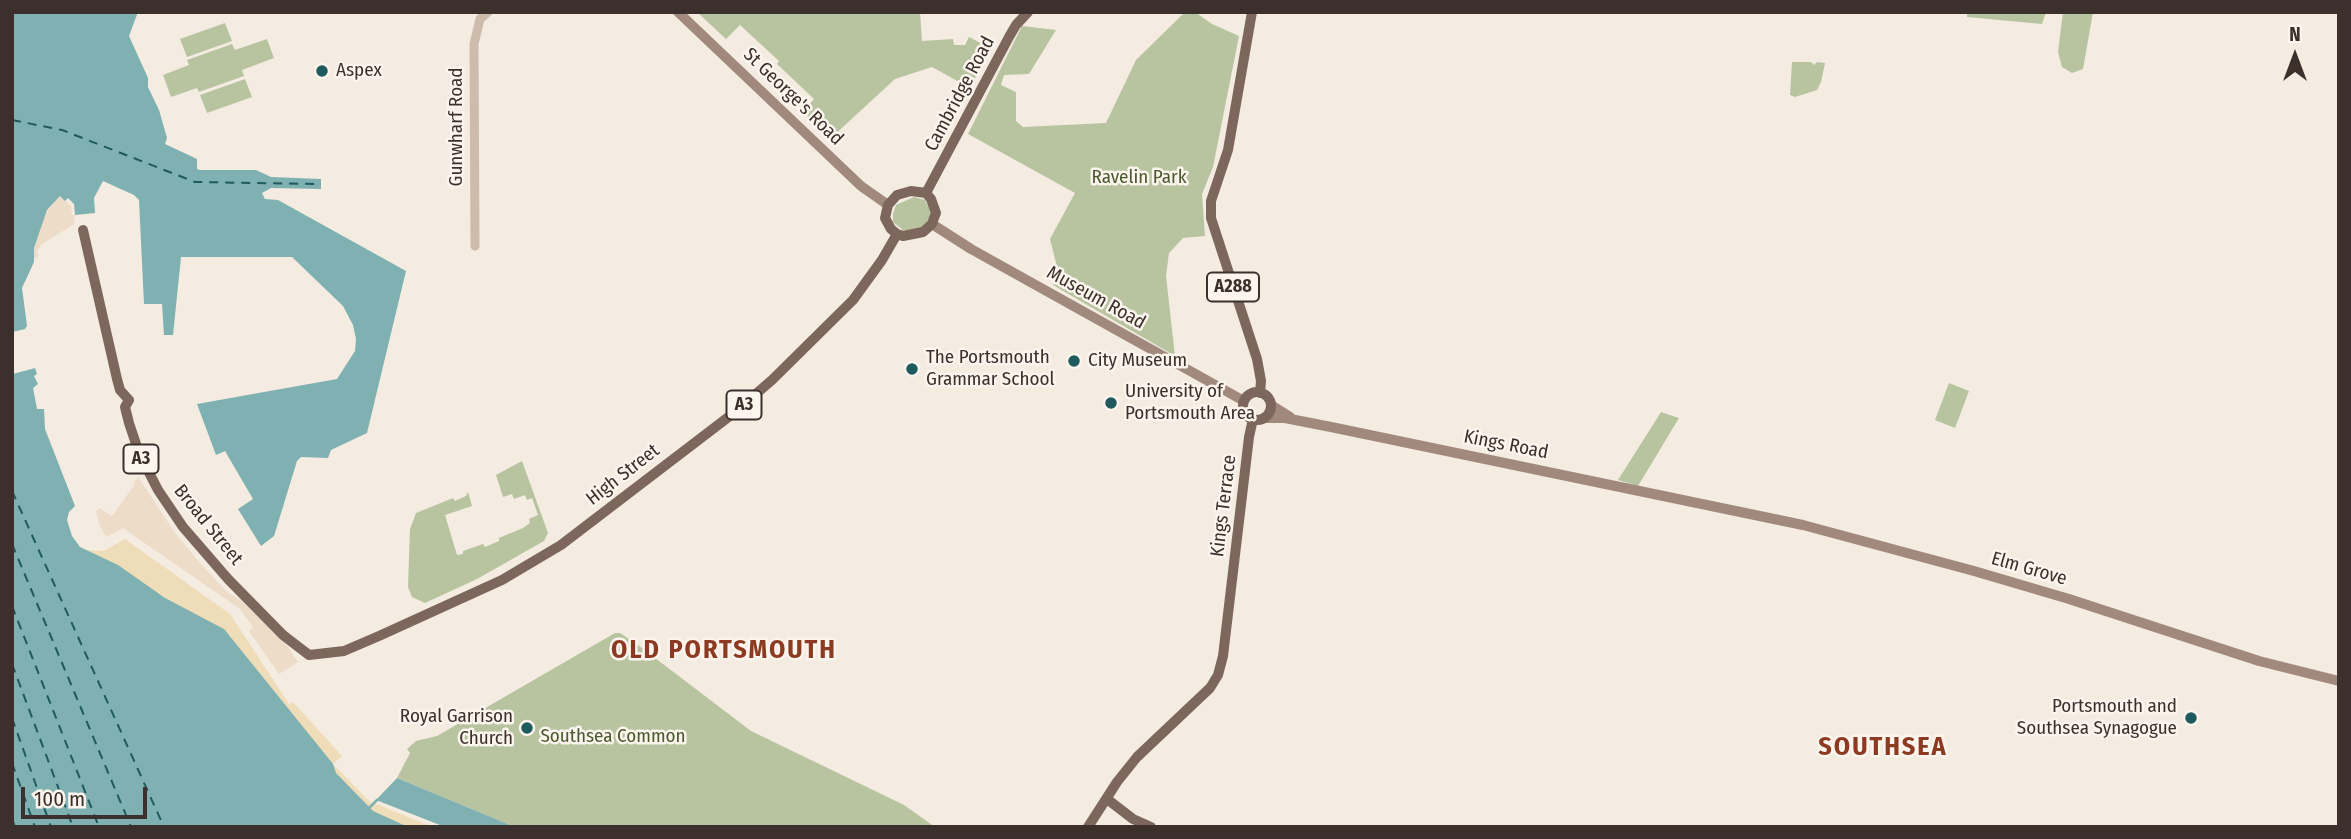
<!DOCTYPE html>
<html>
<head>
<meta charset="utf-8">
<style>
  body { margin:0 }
  #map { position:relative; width:2351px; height:839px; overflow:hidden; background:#f4ebe1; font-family:"Fira Sans Condensed",sans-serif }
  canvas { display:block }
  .frame { position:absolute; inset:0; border:14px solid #3b302b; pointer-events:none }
  .north { position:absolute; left:2260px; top:21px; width:70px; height:70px; -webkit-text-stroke:5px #fbf5ee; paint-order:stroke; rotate:0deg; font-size:19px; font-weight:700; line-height:28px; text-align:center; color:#3b302b }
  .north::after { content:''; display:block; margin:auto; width:24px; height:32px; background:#3b302b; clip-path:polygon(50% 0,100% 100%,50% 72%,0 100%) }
  .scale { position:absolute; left:21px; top:787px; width:126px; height:32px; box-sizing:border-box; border:4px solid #3b302b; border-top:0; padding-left:9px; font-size:21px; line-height:24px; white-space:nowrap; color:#3b302b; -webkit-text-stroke:5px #fbf5ee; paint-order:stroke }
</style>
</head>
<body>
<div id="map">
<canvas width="2351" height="839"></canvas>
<div class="frame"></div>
<div class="north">N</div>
<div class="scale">100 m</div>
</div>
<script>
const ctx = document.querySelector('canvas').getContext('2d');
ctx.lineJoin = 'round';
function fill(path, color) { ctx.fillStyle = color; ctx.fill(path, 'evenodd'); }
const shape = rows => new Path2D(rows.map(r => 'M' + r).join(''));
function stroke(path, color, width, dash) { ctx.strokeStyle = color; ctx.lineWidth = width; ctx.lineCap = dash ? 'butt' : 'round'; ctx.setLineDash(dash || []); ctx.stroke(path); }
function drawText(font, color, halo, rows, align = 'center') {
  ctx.font = font + ' "Fira Sans Condensed",sans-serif'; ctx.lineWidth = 5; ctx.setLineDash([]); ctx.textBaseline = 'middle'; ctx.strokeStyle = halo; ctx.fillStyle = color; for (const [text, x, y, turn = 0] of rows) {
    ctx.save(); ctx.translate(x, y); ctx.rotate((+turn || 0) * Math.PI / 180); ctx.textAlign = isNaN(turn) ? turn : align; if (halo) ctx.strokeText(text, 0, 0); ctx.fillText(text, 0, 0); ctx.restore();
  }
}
fill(shape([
  [697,12,920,12,922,41,953,39,954,45,965,45,969,37,990,48,970,88,932,67,895,79,831,138,803,112,814,99,777,64,779,61,740,25,726,39],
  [1185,12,1195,12,1212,24,1239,36,1213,167,1202,194,1205,236,1183,238,1169,253,1166,276,1175,356,1053,285,1058,271,1050,239,1075,193,968,134,1022,26,1056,30,1029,74,1004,75,1001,85,1016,92,1016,121,1023,127,1106,123,1136,60],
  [1967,12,2046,12,2042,24,1967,17],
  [2063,12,2093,12,2083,69,2072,73,2062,67,2058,52],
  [225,23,232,41,187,57,180,39],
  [267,39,274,58,242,70,244,76,199,92,197,88,171,97,163,75,189,65,187,60,232,44,235,50],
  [1792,62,1811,62,1814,65,1817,62,1825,63,1821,82,1817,90,1795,97,1790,95],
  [245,79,252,97,207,113,200,95],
  [914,197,925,200,932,214,926,227,909,231,903,230,893,222,893,214,896,205],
  [1949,383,1969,391,1955,428,1935,420],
  [1661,412,1679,418,1638,486,1618,480],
  [522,461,548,533,544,541,477,579,425,603,412,597,408,587,410,529,416,513,453,498,455,501,466,496,468,492,472,506,445,515,457,555,463,554,463,551,483,544,485,547,499,541,499,538,523,528,530,523,529,519,538,515,532,498,527,500,525,495,514,499,512,494,503,497,496,475],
  [615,633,620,633,638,645,751,731,904,805,935,827,515,827,397,778,410,753,407,749,416,741,437,736]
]), '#b8c4a0');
fill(shape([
  [125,539,230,614,289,704,293,702,342,756,333,764,372,804,379,805,433,827,377,827,85,550,104,551]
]), '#efdcb8');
fill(shape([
  [60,195,71,206,72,215,75,215,74,224,42,244,37,251,38,258,34,258,34,248,44,216],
  [138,477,175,533,200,563,227,592,242,601,288,647,298,662,279,674,249,631,253,627,240,609,123,528,106,537,99,524,96,511,99,508,112,516,135,484,134,483]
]), '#ecdcc8');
fill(shape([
  [12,12,138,12,129,36,148,78,148,87,159,110,167,138,165,144,197,159,197,169,200,170,256,170,271,177,321,179,321,189,271,188,262,193,265,199,278,200,406,271,367,433,331,450,328,458,301,457,297,461,274,536,261,546,238,509,253,499,225,451,216,455,197,404,337,379,355,351,356,339,353,325,343,306,292,257,181,257,173,335,164,335,162,304,144,304,139,200,134,195,103,181,94,198,95,213,75,215,74,204,68,198,65,201,60,196,47,210,34,248,34,262,22,288,27,326,25,329,12,332],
  [35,368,37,374,34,376,38,384,33,388,37,409,44,409,45,429,75,506,69,512,67,520,72,536,80,547,118,565,165,598,224,629,333,764,336,773,373,811,408,827,12,827,12,371,13,374],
  [397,778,515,827,445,827,376,800]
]), '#7fb0b2');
stroke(shape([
  [369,808,377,800]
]), '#7fb0b2', 2.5);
stroke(shape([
  [12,120,62,130,195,182,320,184],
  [12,491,164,827],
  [12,544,131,827],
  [12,606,99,827],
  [12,664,73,827],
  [12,718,51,827],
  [12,763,35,827],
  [12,818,15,827]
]), '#1f5a5e', 2, [9, 7]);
stroke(shape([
  [475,246,474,44,480,19,488,12]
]), '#cdbbac', 9);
stroke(shape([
  [678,12,861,186,888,205],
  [932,224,971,249,1244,401],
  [1271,405,1290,417],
  [1264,418,1285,418,1331,427,1803,525,1974,571,2069,599,2259,661,2339,681]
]), '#a18a7d', 10);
stroke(shape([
  [1252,12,1228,150,1211,201,1211,218,1257,359,1261,381,1260,393],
  [911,191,926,193,931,199,936,213,934,218,932,224,923,232,903,236,897,234,891,229,885,218,888,205,897,195,911,191],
  [926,193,1009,37,1016,25,1028,12],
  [83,230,117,379,120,390,129,400,125,407,129,423,139,453,158,490,183,527,228,579,283,635,309,655,344,651,379,636,502,580,561,545,735,412,772,380,853,300,882,260,897,234],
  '1243 406a14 14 0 1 1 28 0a14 14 0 1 1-28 0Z',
  [1107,799,1133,819,1151,827],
  [1088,827,1117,782,1137,757,1210,688,1218,675,1223,656,1249,437,1253,419]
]), '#7d675c', 10);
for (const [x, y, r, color] of [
  [322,71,7,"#1f5a5e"],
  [1074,361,7,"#1f5a5e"],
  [912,369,7,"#1f5a5e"],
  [1111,403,7,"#1f5a5e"],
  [2191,718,7,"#1f5a5e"],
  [527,728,7,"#1f5a5e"]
]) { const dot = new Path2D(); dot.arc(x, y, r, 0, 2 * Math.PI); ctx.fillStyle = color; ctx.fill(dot); stroke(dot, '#fbf5ee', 2.5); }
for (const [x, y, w] of [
  [1233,287,52],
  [744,405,35],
  [141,459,35]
]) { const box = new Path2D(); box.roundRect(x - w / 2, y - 14.5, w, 29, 5); ctx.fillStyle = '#fbf5ee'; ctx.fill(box); stroke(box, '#3b302b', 2); }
drawText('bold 18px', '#3b302b', null, [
  ["A288",1233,287],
  ["A3",744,405],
  ["A3",141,459]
]);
drawText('19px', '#3b302b', '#fbf5ee', [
  ["Aspex",336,71],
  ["The Portsmouth",926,358],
  ["Grammar School",926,380],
  ["City Museum",1088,361],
  ["University of",1125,392],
  ["Portsmouth Area",1125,414],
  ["Portsmouth and",2177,707,"right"],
  ["Southsea Synagogue",2177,729,"right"],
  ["Royal Garrison",513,717,"right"],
  ["Church",513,739,"right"]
], 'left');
drawText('19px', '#3b302b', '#fbf5ee', [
  ["Cambridge Road",960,94,-62],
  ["St George's Road",793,97,44],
  ["Gunwharf Road",457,127,-90],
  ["Museum Road",1096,298,29],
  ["Kings Road",1506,445,11],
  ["High Street",623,475,-38],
  ["Kings Terrace",1224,506,-83],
  ["Broad Street",208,525,51],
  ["Elm Grove",2029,569,16]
]);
drawText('19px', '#4a5a2e', '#fbf5ee', [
  ["Ravelin Park",1139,178],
  ["Southsea Common",613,737]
]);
ctx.letterSpacing = '2px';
drawText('bold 26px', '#8c3b22', '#fbf5ee', [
  ["OLD PORTSMOUTH",724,651],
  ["SOUTHSEA",1883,748]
]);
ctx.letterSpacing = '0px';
</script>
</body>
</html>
